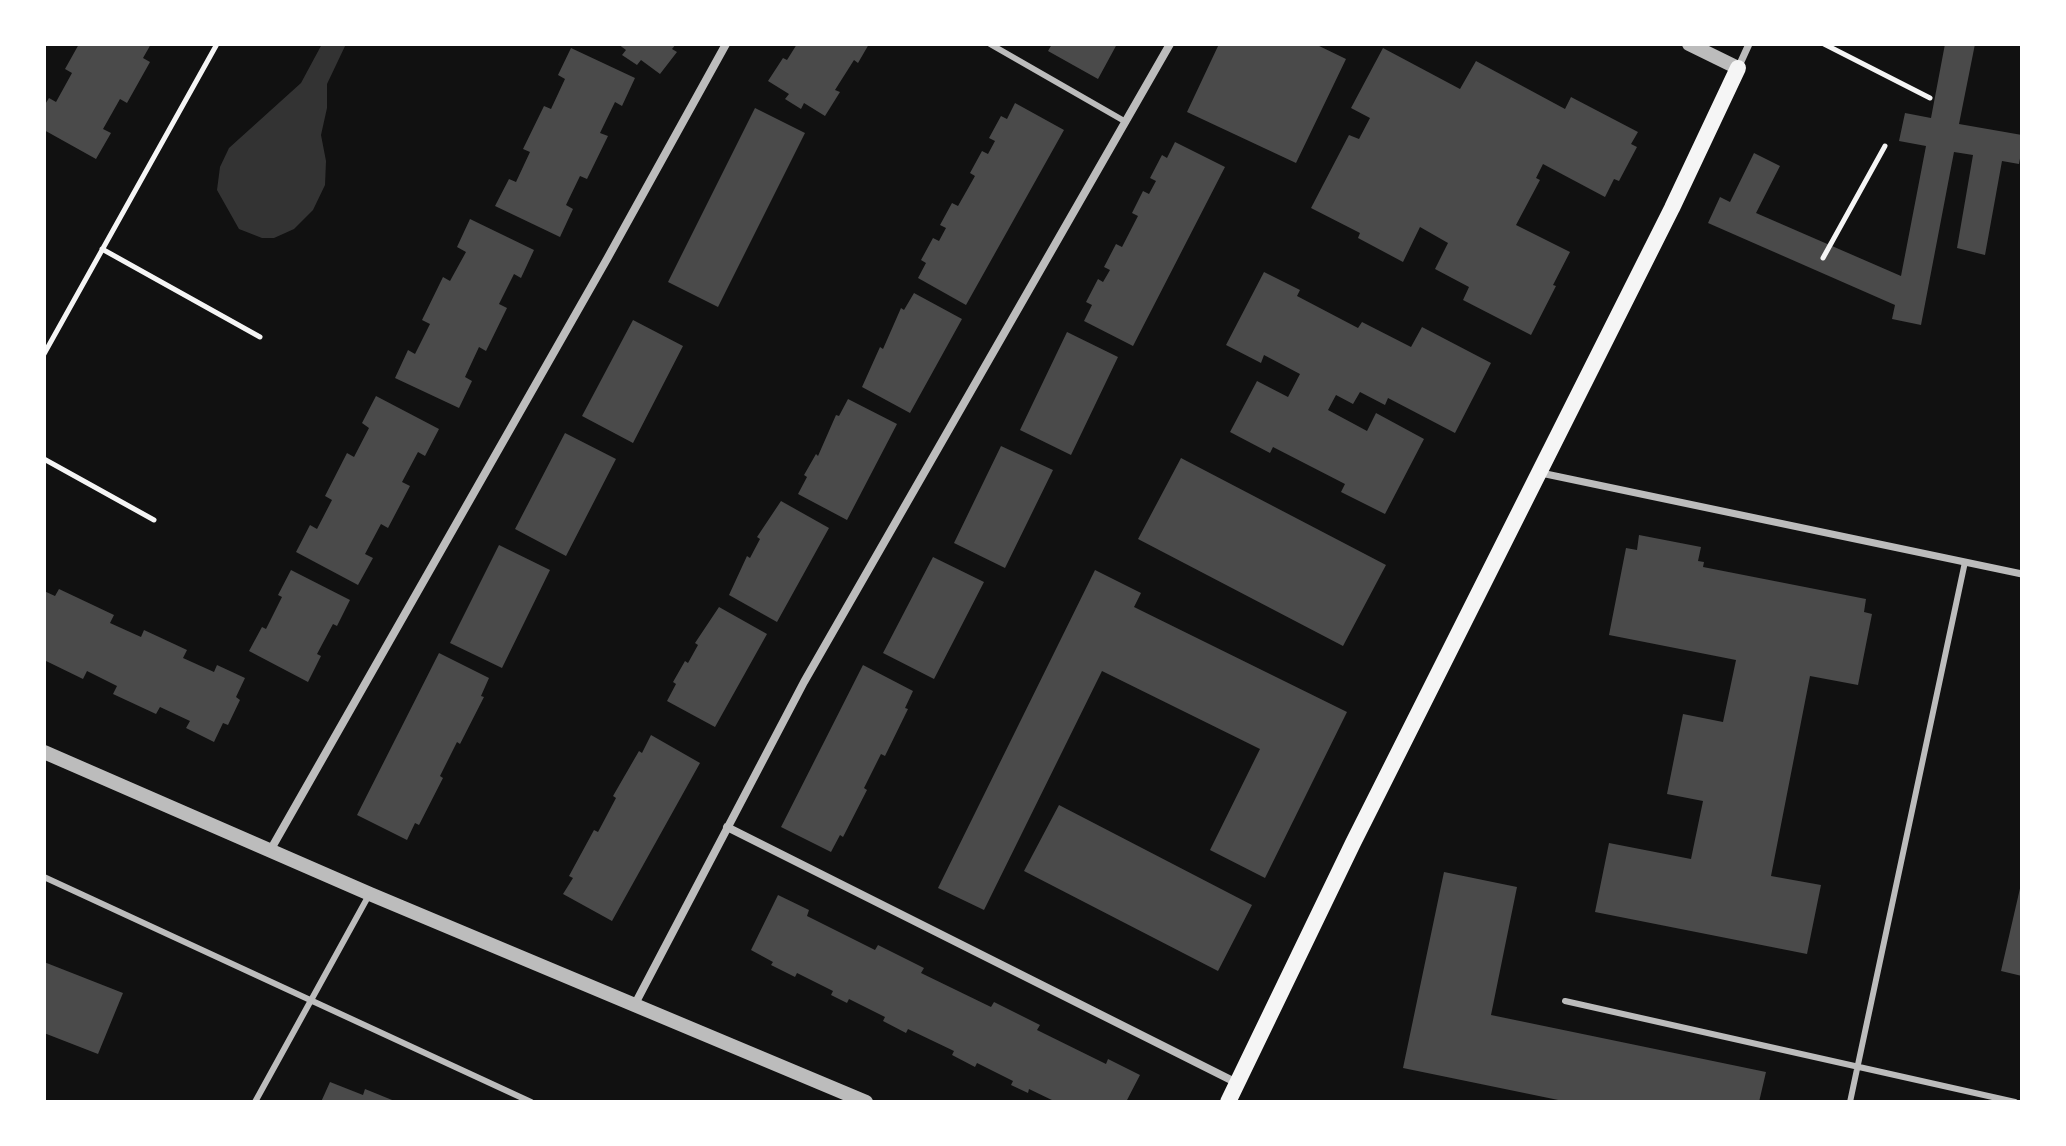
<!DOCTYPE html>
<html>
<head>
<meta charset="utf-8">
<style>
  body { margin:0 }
  #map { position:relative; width:2066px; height:1146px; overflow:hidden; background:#111; font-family:Rubik,sans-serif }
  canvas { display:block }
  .frame { position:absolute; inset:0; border:46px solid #fff; pointer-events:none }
</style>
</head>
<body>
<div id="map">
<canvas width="2066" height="1146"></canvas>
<div class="frame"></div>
</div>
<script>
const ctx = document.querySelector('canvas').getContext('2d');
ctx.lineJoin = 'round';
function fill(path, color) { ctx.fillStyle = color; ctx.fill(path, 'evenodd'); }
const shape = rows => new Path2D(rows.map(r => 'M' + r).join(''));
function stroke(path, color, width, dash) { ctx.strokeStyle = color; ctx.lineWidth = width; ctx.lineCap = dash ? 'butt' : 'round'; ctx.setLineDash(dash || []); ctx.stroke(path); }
fill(shape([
  [322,44,346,44,327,84,327,108,321,135,326,161,325,185,313,210,294,229,274,238,262,238,239,229,217,190,220,167,229,148,301,83]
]), '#333');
fill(shape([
  [79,44,151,44,143,58,150,62,127,103,120,99,103,129,111,133,96,159,44,130,44,106,49,98,56,102,72,73,65,69],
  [618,44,676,44,672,49,677,52,660,74,641,60,637,65,622,55,626,50],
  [797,44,869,44,858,63,854,60,835,90,840,92,825,116,804,103,801,109,785,99,789,94,768,81,783,58,787,60],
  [1052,44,1117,44,1098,79,1048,51],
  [1219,44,1315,44,1346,59,1296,163,1187,112],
  [1945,44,1975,44,1959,124,2022,135,2022,147,2019,164,2002,161,1985,255,1957,248,1973,155,1954,152,1921,325,1892,319,1895,305,1708,223,1720,197,1730,202,1754,153,1780,166,1756,213,1901,276,1926,146,1899,141,1905,113,1931,118],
  [571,48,635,78,622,106,615,102,600,133,608,136,587,179,580,176,566,205,573,209,560,237,495,206,509,179,516,182,530,152,523,149,544,106,551,109,565,79,558,75],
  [1383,48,1460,89,1476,61,1565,109,1571,97,1638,132,1631,144,1637,147,1619,181,1614,179,1605,197,1543,164,1536,178,1540,180,1516,225,1570,252,1553,285,1556,286,1531,335,1463,300,1469,287,1435,269,1448,243,1420,227,1403,262,1358,238,1360,233,1311,208,1349,135,1359,139,1370,118,1351,108],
  [1015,103,1064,130,966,305,918,278,926,263,921,260,933,238,939,241,946,228,940,225,952,203,958,206,975,176,970,173,982,151,988,154,995,141,989,138,1001,116,1007,119],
  [755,108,805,133,718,307,668,282],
  [1175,142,1225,167,1133,346,1084,321,1092,305,1086,302,1098,279,1103,282,1110,270,1104,267,1116,244,1122,247,1138,216,1132,213,1143,191,1149,194,1156,181,1150,178,1162,155,1167,158],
  [470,219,534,250,521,278,514,274,499,304,507,308,486,351,479,347,465,377,472,381,459,408,395,378,408,350,415,354,430,324,422,320,443,277,450,281,466,252,457,247],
  [1264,272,1300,290,1297,296,1358,328,1362,322,1411,347,1422,327,1491,363,1455,433,1388,398,1385,405,1360,392,1353,404,1336,395,1328,410,1367,431,1376,413,1424,439,1385,514,1341,492,1345,484,1273,447,1270,453,1230,432,1257,381,1288,397,1300,374,1264,355,1261,363,1226,345],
  [914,293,962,319,910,413,862,387,880,347,883,349,901,308,904,310],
  [633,320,683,346,633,443,582,416],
  [1067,332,1118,357,1071,455,1020,430],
  [376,396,439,429,425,456,418,452,402,482,410,486,388,528,381,524,365,554,373,558,358,585,296,552,310,525,317,529,332,500,325,496,347,453,354,457,369,428,362,423],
  [848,399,897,424,847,520,798,494,807,477,804,475,816,454,818,456,836,415,839,416],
  [565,433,616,459,566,556,515,529],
  [1001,446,1053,470,1005,568,954,543],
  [1181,458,1386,565,1343,646,1138,539],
  [781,501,829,528,777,622,729,595,747,556,750,558,760,539,757,537],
  [1639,535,1701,547,1698,561,1704,562,1703,567,1866,599,1864,612,1872,614,1858,685,1810,676,1771,876,1821,885,1807,954,1595,912,1609,843,1691,859,1703,801,1667,794,1683,714,1723,722,1736,660,1609,635,1626,548,1637,550],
  [499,545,550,570,502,668,450,643],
  [933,557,984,582,934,679,883,653],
  [291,570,350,600,337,626,333,624,317,654,321,656,308,682,249,651,262,627,266,629,282,597,278,595],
  [1095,570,1141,593,1134,607,1347,712,1265,878,1210,850,1260,749,1102,671,984,910,938,888],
  [59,589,114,615,110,623,141,637,144,630,187,650,183,658,214,672,217,665,245,678,236,697,240,700,228,725,223,723,214,742,186,728,190,721,160,707,156,714,113,694,117,686,87,671,83,679,44,660,44,591,55,596],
  [719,607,767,634,715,727,667,701,676,684,673,682,685,661,688,663,698,645,695,643],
  [439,653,489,678,481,696,484,697,460,744,457,742,440,776,443,778,419,825,415,823,407,840,357,815],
  [863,665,913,691,905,708,908,709,885,756,881,754,864,788,867,790,843,837,840,835,831,852,781,827],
  [651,735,700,763,612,921,563,894,573,878,569,876,594,830,598,832,616,798,613,796,639,751,642,753],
  [1059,805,1252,905,1218,971,1024,871],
  [1444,872,1517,887,1491,1015,1766,1072,1759,1102,1568,1102,1403,1068],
  [2021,884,2022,884,2022,976,2001,971],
  [778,895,809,910,807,916,875,950,878,945,924,968,921,973,991,1007,994,1002,1040,1025,1037,1030,1106,1064,1108,1059,1140,1075,1126,1102,1056,1102,1029,1089,1028,1093,1011,1085,1013,1081,977,1063,975,1067,952,1055,954,1051,908,1029,906,1033,883,1021,885,1017,849,999,847,1003,831,995,833,991,797,973,795,977,771,965,773,962,751,950],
  [44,962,123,993,98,1054,44,1033],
  [330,1082,363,1095,365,1089,397,1102,321,1102]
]), '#4a4a4a');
stroke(shape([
  [1824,44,1930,98],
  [102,249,260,337],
  [1823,258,1885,146],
  [44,354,217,44],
  [44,459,154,520]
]), '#f5f5f5', 5);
stroke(shape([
  [990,44,1126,122],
  [44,877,531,1102],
  [1565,1001,2015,1102],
  [255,1102,369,895],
  [1850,1102,1965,562]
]), '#bcbcbc', 6);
stroke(shape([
  [1739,66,1749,44],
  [1541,473,2022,574]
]), '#bcbcbc', 7);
stroke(shape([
  [727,827,1237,1083],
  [271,849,607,259,726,44],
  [635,1004,804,682,1170,44]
]), '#bcbcbc', 8);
stroke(shape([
  [1689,44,1738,68],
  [44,752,370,894,866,1102]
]), '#bcbcbc', 14);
stroke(shape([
  [1228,1102,1353,843,1672,208,1738,68]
]), '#f5f5f5', 16);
</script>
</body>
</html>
